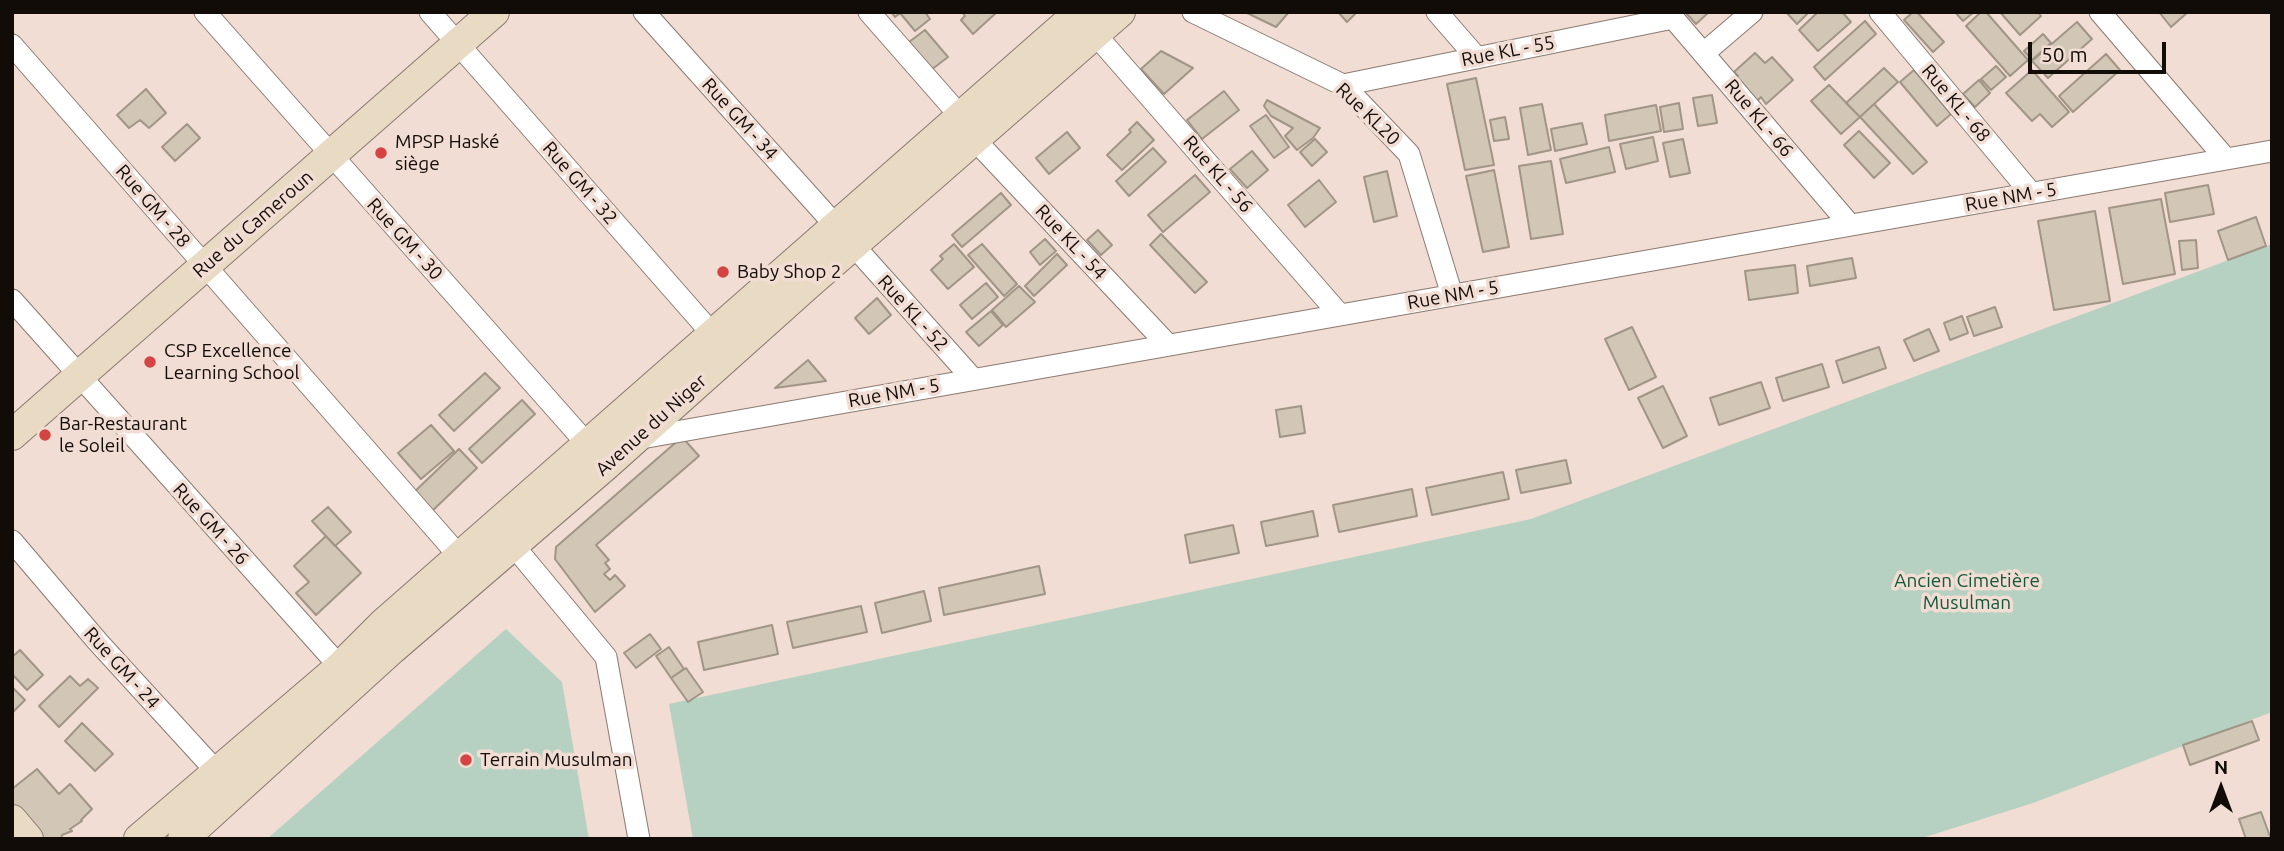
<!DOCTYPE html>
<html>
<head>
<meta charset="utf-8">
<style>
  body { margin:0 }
  #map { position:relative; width:2284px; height:851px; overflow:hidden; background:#f1ddd3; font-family:Ubuntu,sans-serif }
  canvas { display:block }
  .frame { position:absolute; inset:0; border:14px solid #120c09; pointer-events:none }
  .north { position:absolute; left:2186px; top:753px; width:70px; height:70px; -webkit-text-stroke:5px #f1ddd3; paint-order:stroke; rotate:0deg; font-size:19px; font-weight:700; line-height:28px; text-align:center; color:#120c09 }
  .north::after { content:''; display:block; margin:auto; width:24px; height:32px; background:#120c09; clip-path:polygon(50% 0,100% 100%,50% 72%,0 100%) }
  .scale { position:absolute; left:2028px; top:42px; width:138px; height:32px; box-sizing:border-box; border:4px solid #120c09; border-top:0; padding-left:9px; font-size:21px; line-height:24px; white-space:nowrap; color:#120c09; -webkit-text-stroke:5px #f1ddd3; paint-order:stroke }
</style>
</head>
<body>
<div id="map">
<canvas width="2284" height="851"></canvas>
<div class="frame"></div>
<div class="north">N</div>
<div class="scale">50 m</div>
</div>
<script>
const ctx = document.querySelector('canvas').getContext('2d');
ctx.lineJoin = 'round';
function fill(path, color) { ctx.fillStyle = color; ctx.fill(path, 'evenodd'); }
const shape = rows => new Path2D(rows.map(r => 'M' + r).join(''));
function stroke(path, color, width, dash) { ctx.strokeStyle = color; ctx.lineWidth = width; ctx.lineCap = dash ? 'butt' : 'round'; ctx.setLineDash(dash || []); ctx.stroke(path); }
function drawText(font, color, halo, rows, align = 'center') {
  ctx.font = font + ' Ubuntu,sans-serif'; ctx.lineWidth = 7; ctx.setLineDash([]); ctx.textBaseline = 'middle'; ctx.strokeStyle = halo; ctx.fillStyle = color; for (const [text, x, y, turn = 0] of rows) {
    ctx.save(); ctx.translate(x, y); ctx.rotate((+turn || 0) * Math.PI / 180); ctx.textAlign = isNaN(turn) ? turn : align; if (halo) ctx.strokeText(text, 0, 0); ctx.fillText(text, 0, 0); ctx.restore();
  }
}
fill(shape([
  [2272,244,2272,712,2033,803,1919,839,693,839,669,704,1531,519],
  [506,629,562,682,589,839,267,839]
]), '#b6d1c1');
const building = shape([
  [891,12,925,12,930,19,915,31,900,13,895,17,891,12],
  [962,12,997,12,973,34,961,20,965,16,962,12],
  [1245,12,1289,12,1276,27,1245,12],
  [1338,12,1357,12,1347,22,1338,12],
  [1685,12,1709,12,1696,24,1685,12],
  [1786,12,1809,12,1797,24,1786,12],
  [1818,12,1842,12,1851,22,1818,51,1799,30,1818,12],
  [1913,12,1917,12,1944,42,1933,52,1904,20,1913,12],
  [1955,12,1974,12,1963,21,1955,12],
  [1981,12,1986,12,2028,60,2010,76,1966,26,1981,12],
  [2000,12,2038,12,2041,16,2020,35,2000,12],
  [2159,12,2188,12,2171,27,2159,12],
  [1865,21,1876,34,1825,80,1814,67,1865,21],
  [2077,22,2092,39,2048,78,2032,61,2077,22],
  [925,30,948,57,931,70,909,42,925,30],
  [2043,34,2051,43,2032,60,2024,51,2043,34],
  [1161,51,1193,68,1164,94,1141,69,1161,51],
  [1755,53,1765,63,1772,57,1793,80,1766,104,1761,97,1756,102,1735,79,1738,76,1734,72,1755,53],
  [2106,54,2120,70,2073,112,2059,96,2106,54],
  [1996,66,2006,77,1991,90,1981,79,1996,66],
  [1884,68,1898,82,1860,117,1846,103,1884,68],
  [1914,70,1951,114,1937,126,1900,82,1914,70],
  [2032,70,2069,112,2052,127,2040,114,2032,121,2006,93,2032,70],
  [1476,78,1494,165,1465,170,1447,84,1476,78],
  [1979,80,1990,93,1975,107,1963,94,1979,80],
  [1829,85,1860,117,1841,134,1811,101,1829,85],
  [146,89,166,113,149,128,140,120,129,128,117,115,146,89],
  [1224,91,1239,110,1202,139,1187,120,1224,91],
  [1712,95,1717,123,1698,126,1693,98,1712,95],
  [1267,100,1320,128,1313,138,1297,150,1285,136,1293,128,1271,116,1264,106,1267,100],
  [1679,103,1683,129,1664,132,1660,107,1679,103],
  [1542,104,1551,150,1528,155,1520,108,1542,104],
  [1874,104,1927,162,1913,174,1860,117,1874,104],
  [1656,105,1661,131,1609,141,1605,115,1656,105],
  [1266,115,1289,147,1274,158,1250,126,1266,115],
  [1505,117,1509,139,1494,141,1490,120,1505,117],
  [1137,122,1154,140,1122,170,1107,155,1131,132,1129,130,1137,122],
  [1582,123,1587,144,1555,151,1551,129,1582,123],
  [187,124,200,138,175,161,162,147,187,124],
  [1859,131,1890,163,1874,178,1844,145,1859,131],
  [1067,132,1080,148,1049,174,1036,158,1067,132],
  [1653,137,1658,161,1626,169,1620,144,1653,137],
  [1315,139,1327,152,1312,166,1300,152,1315,139],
  [1683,139,1690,173,1670,177,1663,143,1683,139],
  [1609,147,1615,172,1566,183,1560,159,1609,147],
  [1153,148,1166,162,1129,196,1116,181,1153,148],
  [1252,151,1268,170,1247,188,1230,169,1252,151],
  [1551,161,1563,234,1531,239,1519,166,1551,161],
  [1494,170,1509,247,1483,252,1466,176,1494,170],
  [1387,171,1397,216,1374,222,1364,177,1387,171],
  [1195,175,1210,192,1163,232,1148,215,1195,175],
  [1319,180,1336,202,1305,227,1288,205,1319,180],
  [2208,185,2214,214,2170,222,2165,193,2208,185],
  [1001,193,1011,205,962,247,952,235,1001,193],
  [2161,199,2175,274,2123,284,2109,208,2161,199],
  [2095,211,2110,301,2054,310,2038,221,2095,211],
  [2256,217,2266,246,2228,260,2218,231,2256,217],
  [1098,230,1112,245,1101,255,1087,240,1098,230],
  [1161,234,1207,282,1195,293,1150,245,1161,234],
  [1045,239,1056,251,1040,265,1030,252,1045,239],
  [2196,240,2198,268,2182,270,2179,241,2196,240],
  [954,244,974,267,948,289,931,270,943,259,940,256,954,244],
  [982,244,1017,284,1004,296,968,255,982,244],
  [1057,254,1067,265,1034,296,1025,286,1057,254],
  [1852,258,1856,278,1810,286,1807,266,1852,258],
  [1795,265,1798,293,1749,300,1745,271,1795,265],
  [986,283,998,297,972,319,960,305,986,283],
  [1019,286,1035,302,1006,327,992,310,1019,286],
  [877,298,891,315,869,334,855,318,877,298],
  [1995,307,2002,327,1974,336,1967,317,1995,307],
  [991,311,1003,325,979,346,966,332,991,311],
  [1962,316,1968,333,1950,340,1944,323,1962,316],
  [1632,327,1656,377,1629,390,1605,339,1632,327],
  [1929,329,1939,351,1914,361,1904,340,1929,329],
  [1879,347,1886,368,1843,383,1836,361,1879,347],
  [808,360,826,381,775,388,808,360],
  [1822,364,1829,387,1783,401,1776,378,1822,364],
  [485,373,500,388,454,431,439,415,485,373],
  [1761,382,1770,408,1719,425,1710,398,1761,382],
  [1663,386,1687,436,1663,448,1638,398,1663,386],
  [522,400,535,414,482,463,469,449,522,400],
  [1301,406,1305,433,1280,437,1276,410,1301,406],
  [431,425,454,451,421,479,398,453,431,425],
  [682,437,699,456,596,545,609,560,605,563,610,569,604,574,610,580,615,575,625,586,595,612,555,559,556,547,682,437],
  [459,449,477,468,428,515,409,497,459,449],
  [1566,460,1571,483,1521,493,1516,470,1566,460],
  [1503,472,1509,499,1432,515,1426,488,1503,472],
  [1412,489,1417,516,1339,532,1333,505,1412,489],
  [328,507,351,532,335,546,312,521,328,507],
  [1313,511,1318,536,1266,546,1261,522,1313,511],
  [1233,525,1239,553,1190,563,1185,535,1233,525],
  [326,536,361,573,316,615,296,593,309,582,294,566,326,536],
  [1039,566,1045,594,944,615,939,588,1039,566],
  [924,591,931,621,882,633,875,603,924,591],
  [861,606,867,632,793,648,787,622,861,606],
  [772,625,778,654,704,670,698,642,772,625],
  [650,634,661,649,636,668,624,653,650,634],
  [669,647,684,669,671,678,656,656,669,647],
  [20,650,43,675,27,690,12,674,12,657,20,650],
  [686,668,703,692,688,702,671,678,686,668],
  [70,676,80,686,88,679,98,688,59,727,39,706,70,676],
  [12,687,25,700,13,712,12,712,12,687],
  [2252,721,2259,740,2190,765,2183,745,2252,721],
  [82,723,113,754,95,771,65,741,82,723],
  [37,769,59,794,70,784,92,809,81,820,82,821,70,829,72,831,62,835,61,839,41,839,12,805,12,789,37,769],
  [2261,812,2271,839,2246,839,2239,819,2261,812]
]);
fill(building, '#d2c7b6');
stroke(building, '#a09586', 2);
const street = shape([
  [205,12,596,454],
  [430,12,722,345],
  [644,12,836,226],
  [869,12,962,118],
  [1193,12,1343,85,1409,154,1452,295],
  [1437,12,1477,58],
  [1668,12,1850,225],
  [1880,12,2031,193],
  [2100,12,2226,159],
  [1095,34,1340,315],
  [12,45,460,557],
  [1704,53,1752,12],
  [1343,85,1673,18],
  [974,139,1168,345],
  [854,246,973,379],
  [12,300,349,677],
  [636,439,2272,151],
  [12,541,98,642,227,783],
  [513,545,606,657,639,839]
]);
const secondary = shape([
  [12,435,494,12],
  [12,820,28,839],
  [139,839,339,668,383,624,1080,12],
  [183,839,392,649,606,465,807,285,1120,12]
]);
stroke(street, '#8b7a71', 23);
stroke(secondary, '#8b7a71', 32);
stroke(street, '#fff', 21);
stroke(secondary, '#e9dac4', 30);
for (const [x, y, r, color] of [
  [381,153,7,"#d44443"],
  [723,272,7,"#d44443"],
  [150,362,7,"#d44443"],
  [45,435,7,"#d44443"],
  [466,760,7,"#d44443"]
]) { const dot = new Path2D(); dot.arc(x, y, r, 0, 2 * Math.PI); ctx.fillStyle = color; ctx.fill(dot); stroke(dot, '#f1ddd3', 2.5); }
drawText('19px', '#120c09', '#f1ddd3', [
  ["Rue KL - 55",1508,51,-11],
  ["Rue KL - 68",1956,103,50],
  ["Rue KL20",1368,114,44],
  ["Rue KL - 66",1759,118,50],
  ["Rue GM - 34",740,119,48],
  ["Rue KL - 56",1218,174,49],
  ["Rue GM - 32",580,183,49],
  ["Rue NM - 5",2011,197,-10],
  ["Rue GM - 28",153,206,49],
  ["Rue du Cameroun",253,224,-41],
  ["Rue GM - 30",405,239,48],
  ["Rue KL - 54",1071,242,47],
  ["Rue NM - 5",1453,295,-10],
  ["Rue KL - 52",913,313,48],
  ["Rue NM - 5",894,393,-10],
  ["Avenue du Niger",651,425,-42],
  ["Rue GM - 26",211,524,48],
  ["Rue GM - 24",122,668,48]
]);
drawText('19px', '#120c09', '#f1ddd3', [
  ["MPSP Haské",395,142],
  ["siège",395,164],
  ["Baby Shop 2",737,272],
  ["CSP Excellence",164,351],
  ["Learning School",164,373],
  ["Bar-Restaurant",59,424],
  ["le Soleil",59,446],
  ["Terrain Musulman",480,760]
], 'left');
drawText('19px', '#11593a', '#f1ddd3', [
  ["Ancien Cimetière",1967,581],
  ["Musulman",1967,603]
]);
</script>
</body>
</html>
